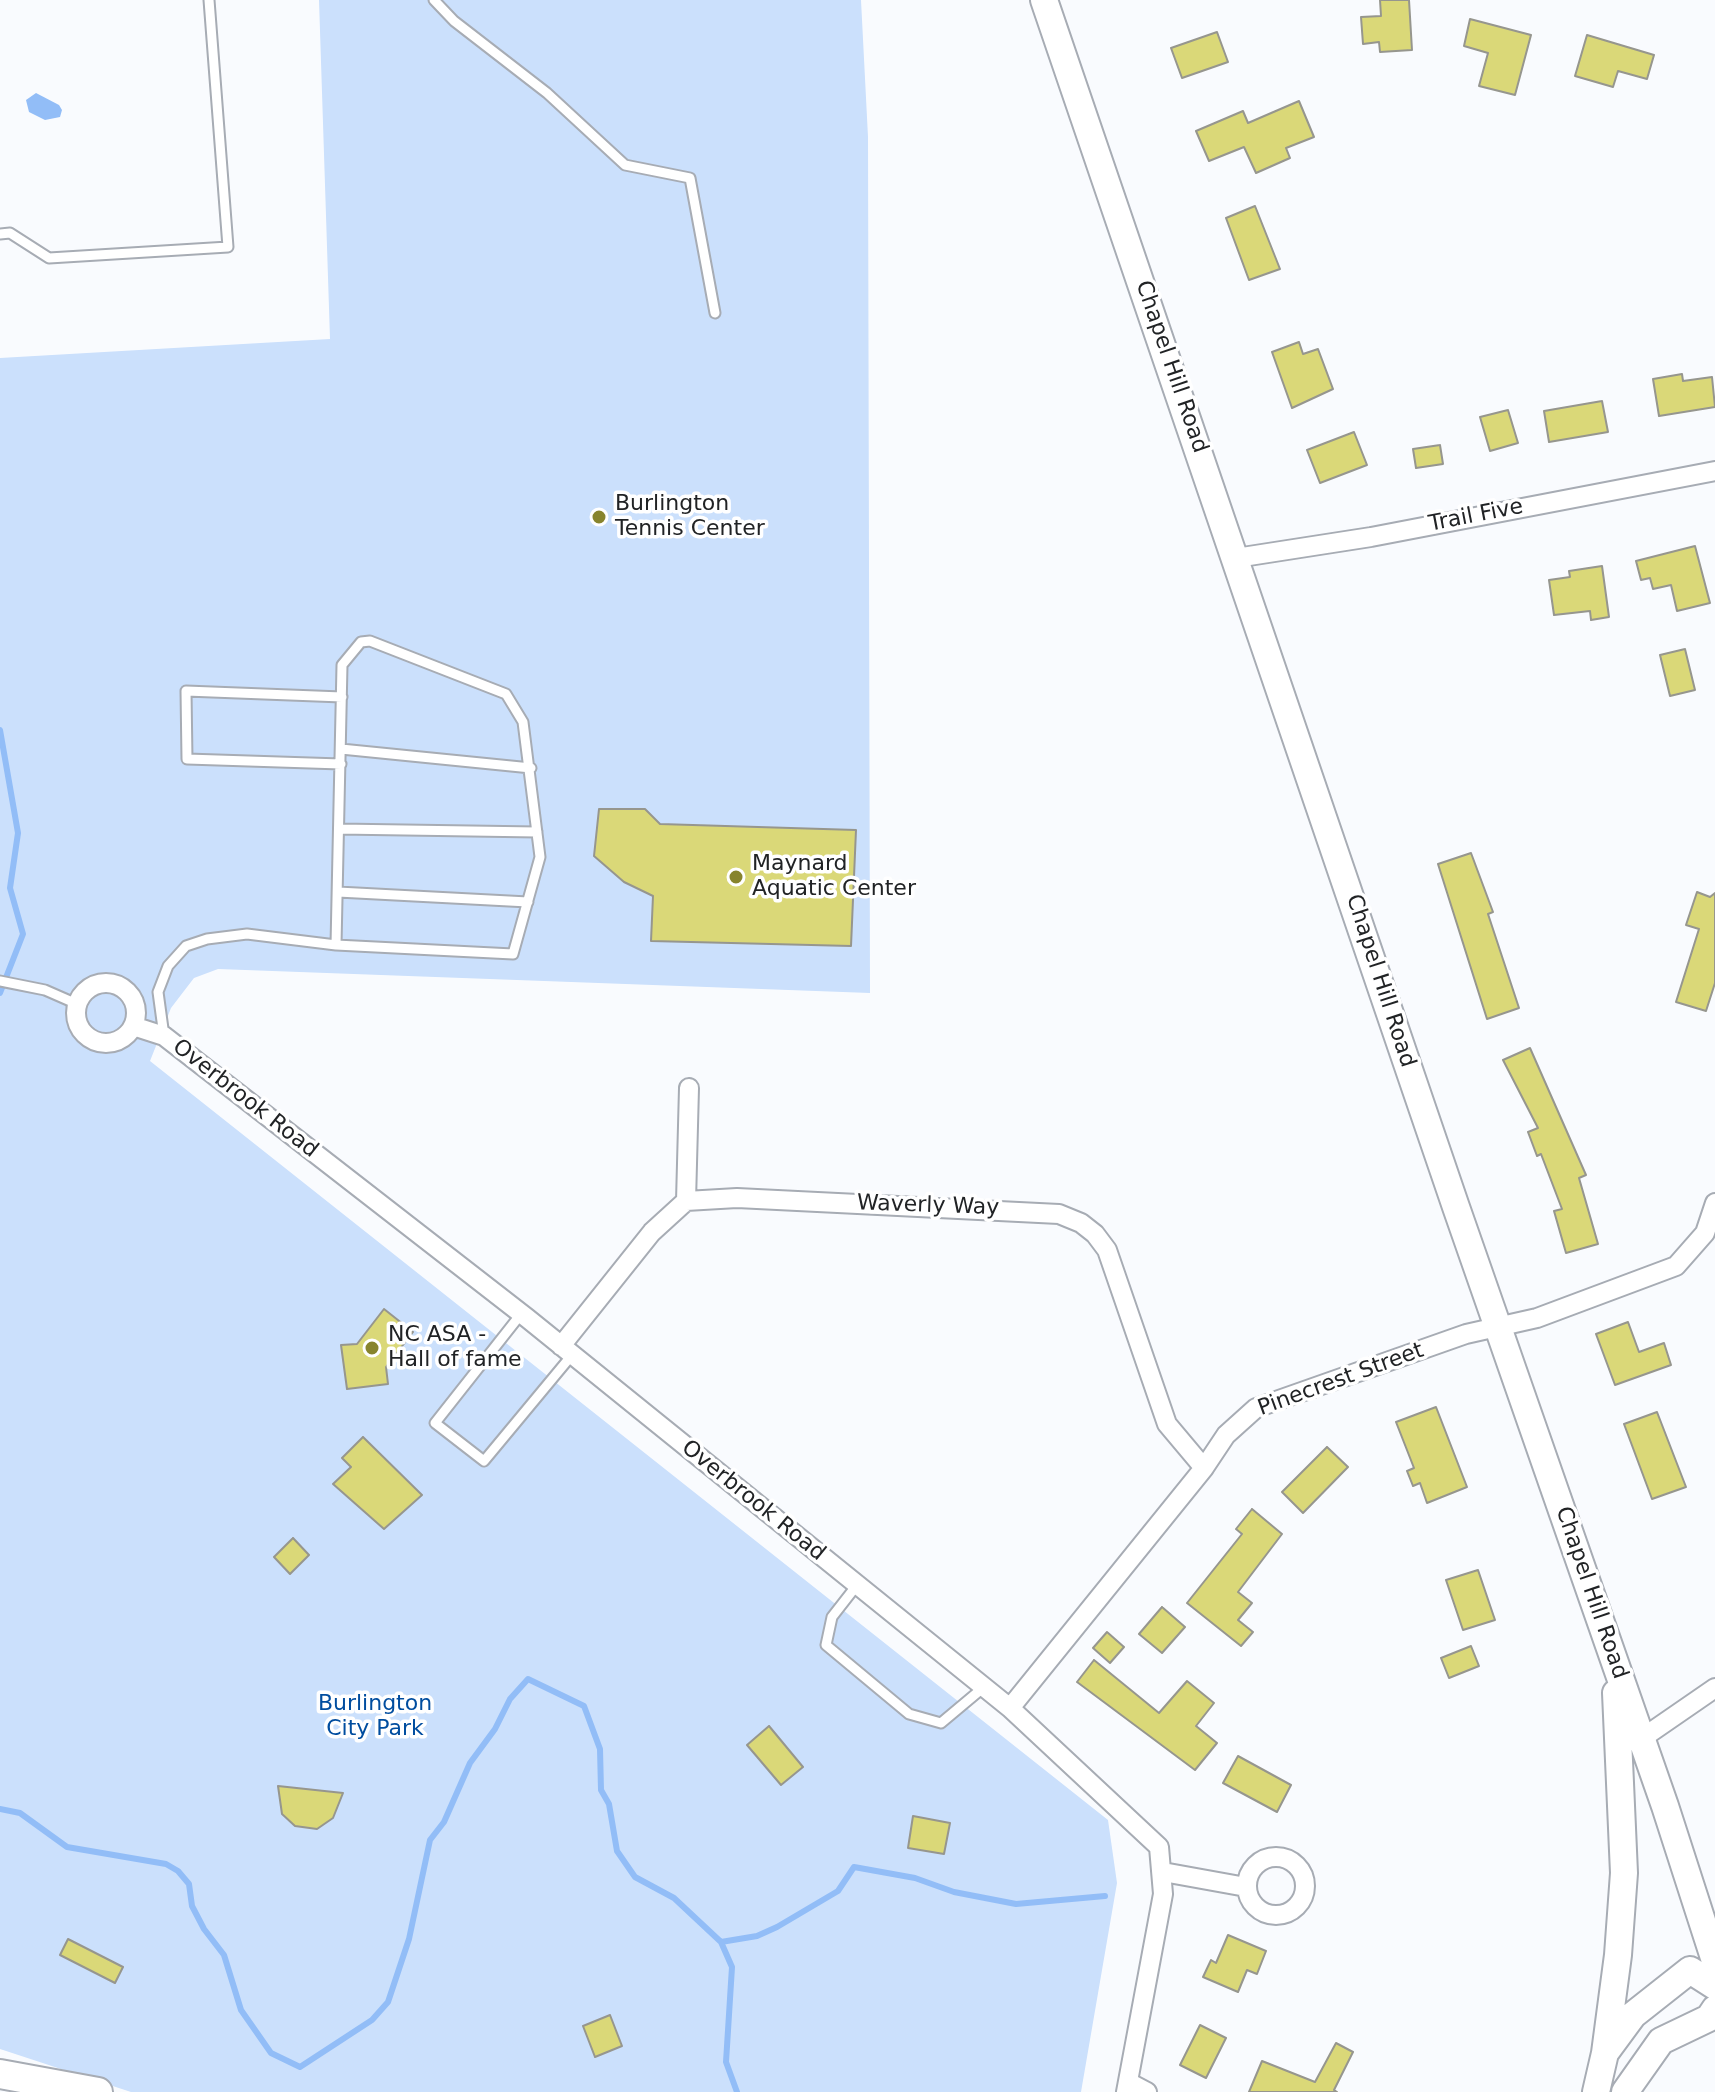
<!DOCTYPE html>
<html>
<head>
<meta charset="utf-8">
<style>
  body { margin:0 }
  canvas { display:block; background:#f9fbfe }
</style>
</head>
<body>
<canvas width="1715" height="2092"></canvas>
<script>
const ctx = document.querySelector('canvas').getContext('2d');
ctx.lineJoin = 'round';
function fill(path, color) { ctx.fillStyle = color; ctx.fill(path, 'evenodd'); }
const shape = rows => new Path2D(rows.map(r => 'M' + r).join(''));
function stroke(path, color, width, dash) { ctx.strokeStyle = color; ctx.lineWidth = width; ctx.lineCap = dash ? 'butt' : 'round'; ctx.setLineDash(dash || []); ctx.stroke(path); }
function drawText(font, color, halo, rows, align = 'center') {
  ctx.font = font + ' "DejaVu Sans",sans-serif'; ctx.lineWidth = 7; ctx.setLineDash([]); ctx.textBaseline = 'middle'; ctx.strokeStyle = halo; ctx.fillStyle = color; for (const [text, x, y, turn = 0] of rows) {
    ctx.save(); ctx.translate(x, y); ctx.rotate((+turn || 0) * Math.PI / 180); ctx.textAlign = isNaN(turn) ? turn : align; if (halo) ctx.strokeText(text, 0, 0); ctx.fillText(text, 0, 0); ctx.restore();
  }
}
fill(shape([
  [319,0,861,0,868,137,870,993,218,969,194,978,184,991,171,1008,150,1061,1108,1820,1117,1883,1081,2092,131,2092,0,2049,0,358,330,339]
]), '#cbe0fc');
fill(shape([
  [36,93,59,105,62,110,60,117,45,120,29,112,26,100]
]), '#92bdf7');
stroke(shape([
  [0,730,18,833,10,888,23,934,0,993],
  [0,1809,20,1813,67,1847,166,1864,178,1871,189,1884,192,1906,204,1929,224,1955,241,2010,271,2053,300,2067,372,2020,388,2002,409,1939,430,1840,444,1822,470,1763,495,1729,510,1699,528,1679,584,1706,600,1749,601,1790,609,1804,617,1851,635,1877,674,1898,721,1942,732,1967,726,2062,737,2092],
  [721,1942,757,1936,777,1927,838,1891,854,1867,915,1878,954,1892,1016,1904,1105,1896]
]), '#92bdf7', 6);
const building = shape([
  [1380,0,1409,0,1412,50,1380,52,1379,42,1363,44,1361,17,1381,16,1380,0],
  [1470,19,1531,35,1515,95,1479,86,1488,53,1464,46,1470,19],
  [1217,32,1228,62,1182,78,1171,48,1217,32],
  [1587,35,1654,55,1647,79,1618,71,1613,87,1575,76,1587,35],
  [1299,101,1314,137,1286,148,1290,158,1256,173,1244,147,1209,161,1196,131,1243,111,1248,123,1299,101],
  [1255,206,1280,269,1249,280,1226,218,1255,206],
  [1299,342,1303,354,1318,349,1333,389,1292,408,1272,352,1299,342],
  [1682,374,1683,381,1712,377,1715,407,1659,416,1653,379,1682,374],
  [1602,401,1608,432,1549,442,1544,411,1602,401],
  [1508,410,1518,443,1490,451,1480,417,1508,410],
  [1354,432,1367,465,1320,483,1307,450,1354,432],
  [1440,445,1443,464,1416,468,1413,449,1440,445],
  [1695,546,1710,603,1677,611,1671,585,1653,589,1650,578,1641,580,1636,561,1695,546],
  [1602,566,1609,617,1591,620,1590,611,1554,615,1549,580,1570,577,1569,571,1602,566],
  [1685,649,1695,690,1670,696,1660,655,1685,649],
  [599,809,645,809,660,824,856,830,851,946,651,941,653,896,624,882,594,856,599,809],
  [1471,853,1493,912,1488,914,1519,1008,1487,1019,1438,864,1471,853],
  [1697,892,1710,897,1715,893,1715,983,1706,1011,1676,1002,1699,929,1686,925,1697,892],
  [1530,1048,1586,1175,1579,1178,1598,1244,1566,1253,1554,1211,1562,1209,1541,1154,1537,1156,1528,1132,1538,1128,1503,1060,1530,1048],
  [384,1309,413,1332,386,1367,388,1384,347,1389,341,1345,357,1344,384,1309],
  [1628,1322,1639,1352,1664,1343,1671,1365,1615,1385,1596,1334,1628,1322],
  [1436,1407,1467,1487,1427,1503,1420,1483,1413,1486,1407,1471,1414,1468,1396,1422,1436,1407],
  [1657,1412,1686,1487,1652,1499,1624,1424,1657,1412],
  [363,1437,422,1495,384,1529,333,1484,351,1467,342,1458,363,1437],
  [1327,1447,1348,1467,1303,1513,1282,1492,1327,1447],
  [1252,1509,1282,1534,1238,1592,1252,1603,1238,1620,1253,1632,1241,1646,1187,1603,1242,1534,1236,1529,1252,1509],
  [293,1538,309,1555,290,1574,274,1557,293,1538],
  [1478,1570,1495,1620,1463,1630,1446,1580,1478,1570],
  [1162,1607,1185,1627,1162,1653,1139,1634,1162,1607],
  [1107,1632,1124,1647,1110,1663,1093,1648,1107,1632],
  [1471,1646,1479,1666,1449,1678,1441,1658,1471,1646],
  [1094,1660,1159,1713,1187,1681,1214,1703,1196,1726,1217,1743,1195,1770,1077,1682,1094,1660],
  [769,1726,803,1767,781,1785,747,1745,769,1726],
  [1238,1756,1291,1785,1277,1812,1223,1783,1238,1756],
  [278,1786,343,1793,333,1818,317,1829,295,1826,282,1814,278,1786],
  [913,1816,950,1823,944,1854,908,1848,913,1816],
  [1228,1935,1266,1951,1257,1974,1247,1970,1238,1992,1203,1977,1211,1960,1216,1963,1228,1935],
  [68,1939,123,1967,115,1983,60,1955,68,1939],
  [610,2015,622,2046,595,2057,583,2026,610,2015],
  [1200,2025,1226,2038,1206,2078,1180,2065,1200,2025],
  [1336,2043,1353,2052,1334,2090,1337,2092,1249,2092,1262,2061,1315,2082,1336,2043]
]);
fill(building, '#dad878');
stroke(building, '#96968e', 2);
const lane = shape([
  [434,0,454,21,547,93,625,165,690,178,715,313],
  [0,234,10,233,49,258,228,247,209,0],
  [341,749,531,768],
  [341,764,187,759,186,691,342,697],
  [339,829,537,832],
  [338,892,528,902],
  [0,981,45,990,77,1004],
  [164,1036,158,992,168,966,186,946,207,939,247,934,336,945,513,954,540,857,523,722,506,694,370,641,361,642,342,665,336,945],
  [521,1314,435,1423,484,1461,572,1355],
  [857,1585,832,1617,826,1645,909,1714,941,1723,984,1687]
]);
const street = shape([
  [1236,558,1371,537,1715,471],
  '76 1013a30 30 0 1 1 60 0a30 30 0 1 1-60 0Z',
  [133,1026,164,1036,527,1318,1010,1708,1159,1847,1163,1894,1126,2092],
  [686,1201,689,1088],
  [561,1346,652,1232,686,1201,737,1198,1059,1214,1081,1223,1095,1234,1107,1250,1167,1424,1204,1468],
  [1010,1708,1204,1468,1226,1435,1256,1408,1466,1334,1537,1318,1676,1266,1705,1233,1715,1203],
  [1641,1739,1715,1688],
  '1247 1886a29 29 0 1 1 58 0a29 29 0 1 1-58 0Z',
  [1163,1872,1246,1887],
  [1128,2082,1147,2092]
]);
const secondary = shape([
  [1044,0,1456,1207,1665,1806,1715,1961],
  [1605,2053,1618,1955,1624,1873,1616,1693],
  [1596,2092,1605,2053,1633,2015,1690,1970,1715,1986],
  [1625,2092,1661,2041,1709,2018,1715,2009]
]);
const primary = shape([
  [0,2074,98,2092]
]);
stroke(lane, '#a7acb4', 13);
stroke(street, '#a7acb4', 22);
stroke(secondary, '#a7acb4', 30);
stroke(primary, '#a7acb4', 32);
stroke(lane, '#fff', 9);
stroke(street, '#fff', 18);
stroke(secondary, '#fff', 26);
stroke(primary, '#fff', 28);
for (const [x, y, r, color] of [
  [599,517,8,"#87842d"],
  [736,877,8,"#87842d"],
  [372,1348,8,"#87842d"]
]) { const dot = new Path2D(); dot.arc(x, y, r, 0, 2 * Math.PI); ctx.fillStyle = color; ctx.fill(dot); stroke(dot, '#fff', 3); }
drawText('22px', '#212325', '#fff', [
  ["Chapel Hill Road",1171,367,71],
  ["Trail Five",1476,516,-11],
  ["Chapel Hill Road",1380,981,72],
  ["Overbrook Road",245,1099,38],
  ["Waverly Way",928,1206,2],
  ["Pinecrest Street",1341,1380,-20],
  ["Overbrook Road",753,1501,39],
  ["Chapel Hill Road",1591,1593,71]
]);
drawText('22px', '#212325', '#fff', [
  ["Burlington",615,504],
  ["Tennis Center",615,529],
  ["Maynard",752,864],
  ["Aquatic Center",752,889],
  ["NC ASA -",388,1335],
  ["Hall of fame",388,1360]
], 'left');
drawText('22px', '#004d9f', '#fff', [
  ["Burlington",375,1704],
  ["City Park",375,1729]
]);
</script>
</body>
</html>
